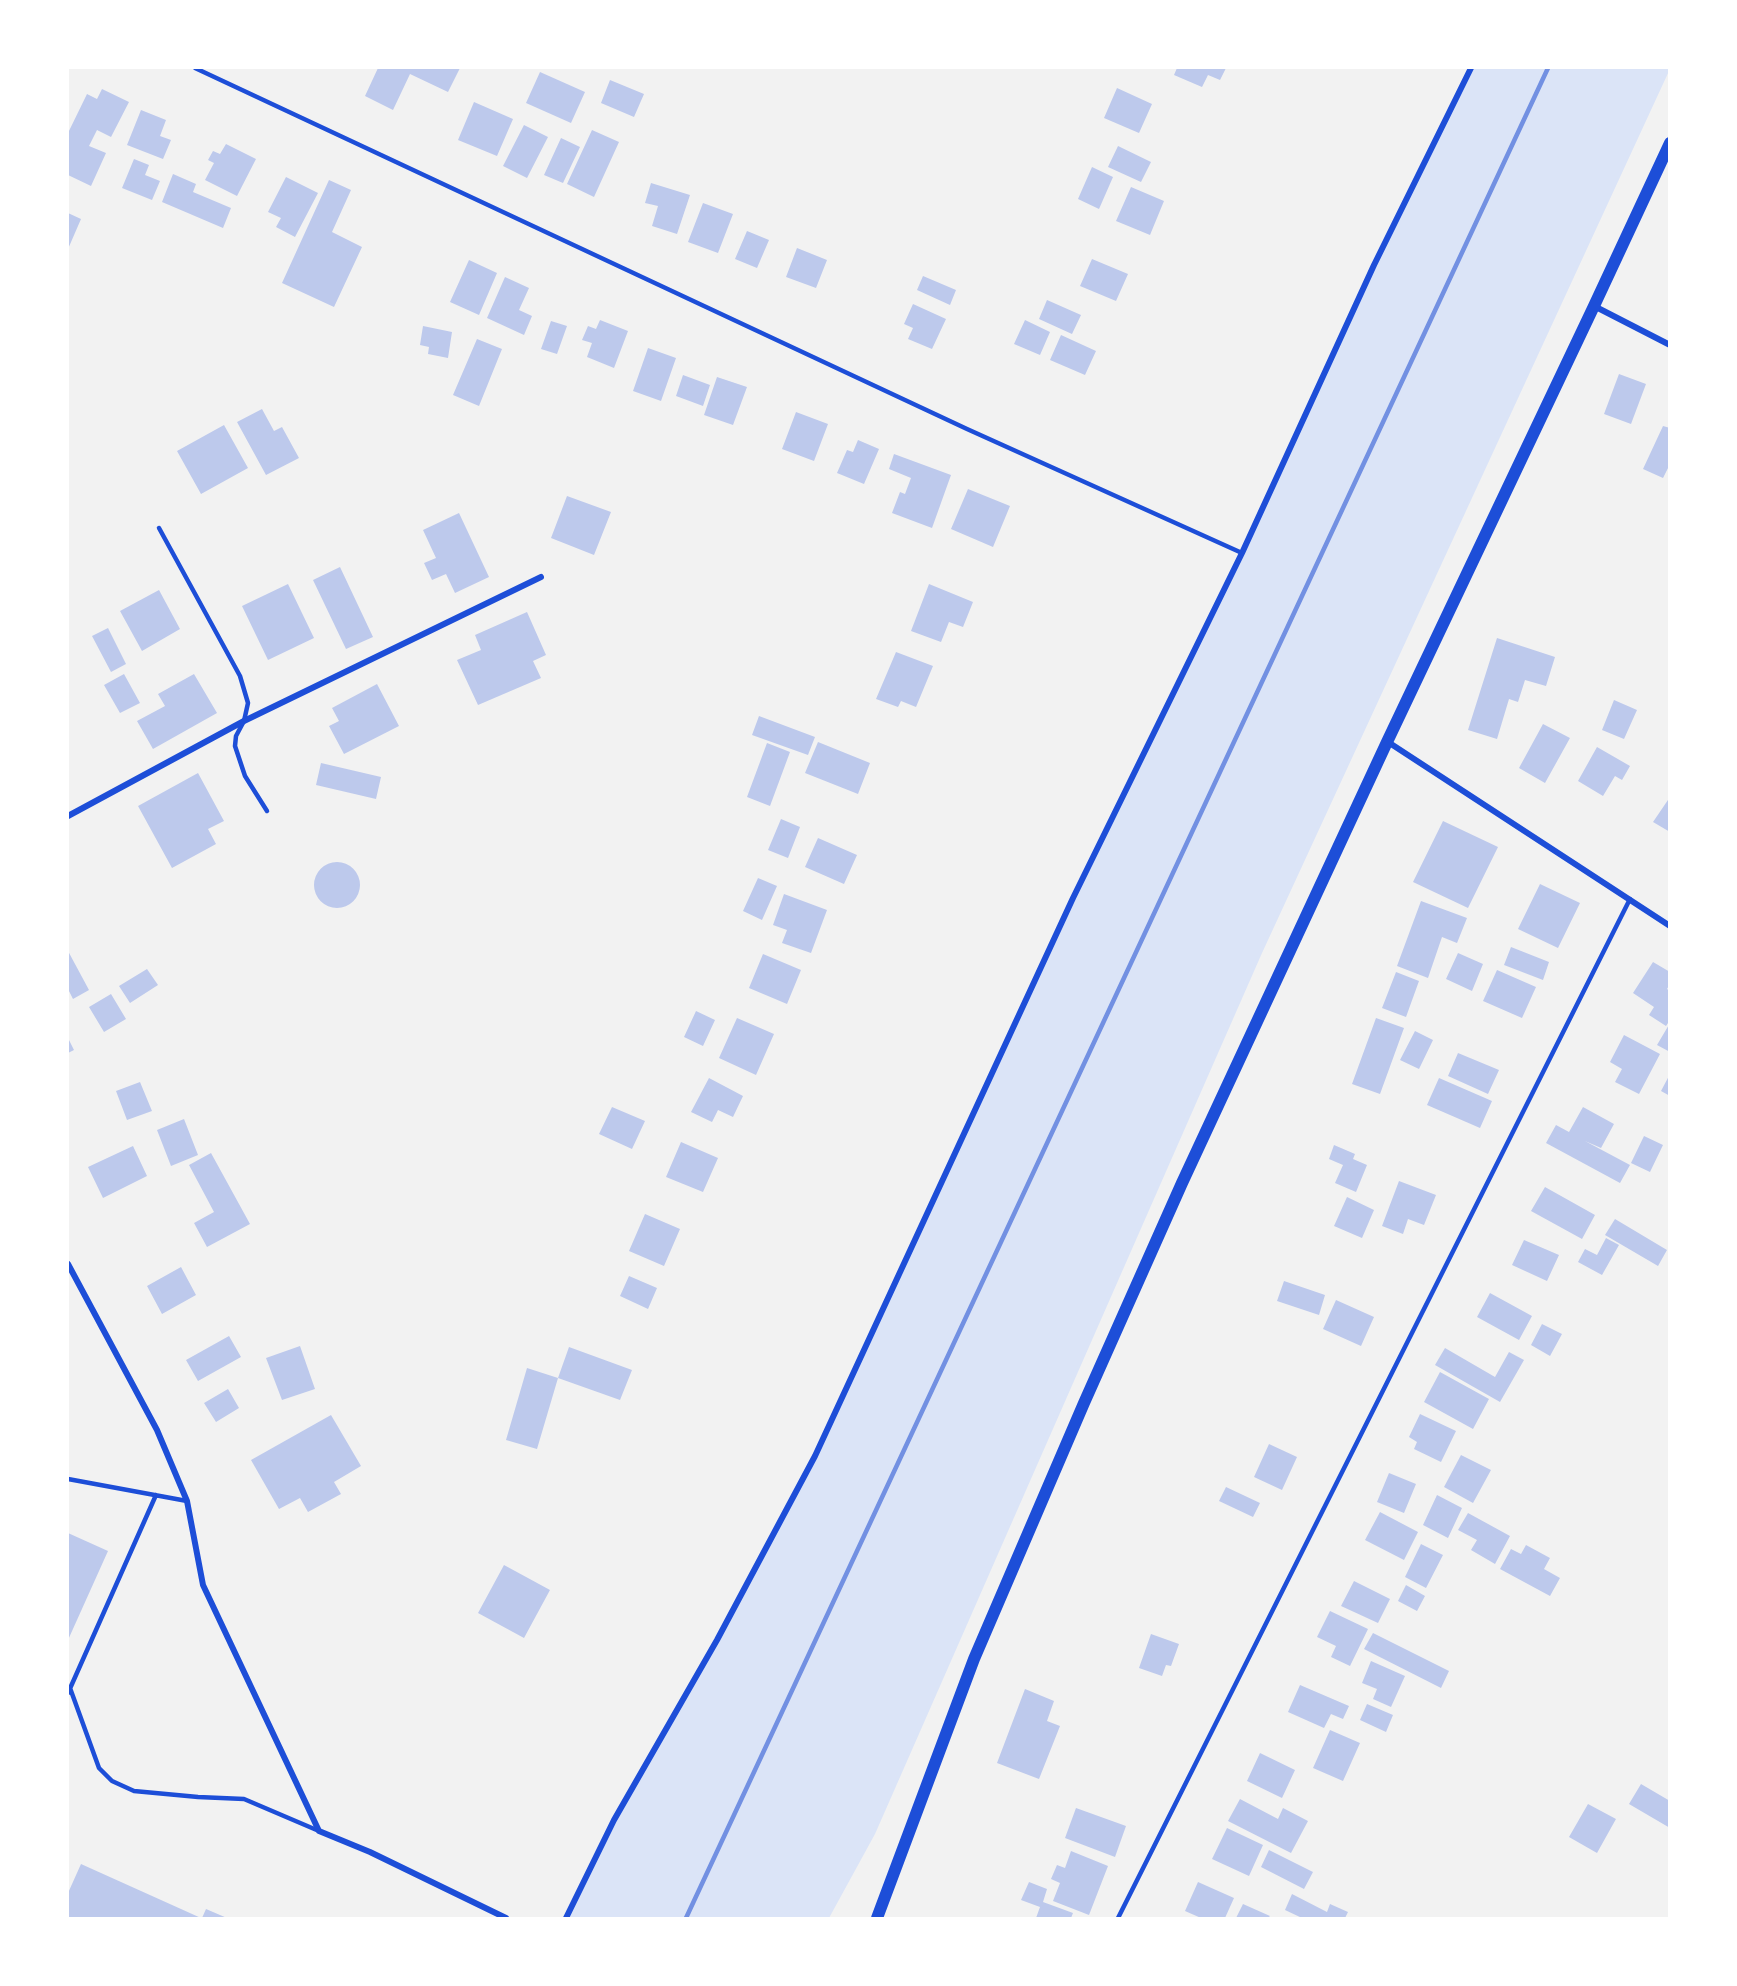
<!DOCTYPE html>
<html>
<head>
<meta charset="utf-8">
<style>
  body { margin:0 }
  #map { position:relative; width:1737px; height:1986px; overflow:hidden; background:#f2f2f2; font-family:"Libre Baskerville",serif }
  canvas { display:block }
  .frame { position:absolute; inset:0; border:69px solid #fff; pointer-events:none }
</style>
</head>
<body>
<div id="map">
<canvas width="1737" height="1986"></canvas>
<div class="frame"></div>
</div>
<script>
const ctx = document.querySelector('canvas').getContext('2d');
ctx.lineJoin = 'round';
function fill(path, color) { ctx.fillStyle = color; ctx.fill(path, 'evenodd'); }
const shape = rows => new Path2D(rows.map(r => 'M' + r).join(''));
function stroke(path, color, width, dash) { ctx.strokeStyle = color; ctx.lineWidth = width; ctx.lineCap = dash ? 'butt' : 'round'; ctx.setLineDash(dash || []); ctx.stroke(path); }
fill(shape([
  [1471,68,1669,68,1669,71,1262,953,875,1834,829,1918,566,1918,614,1820,717,1640,815,1456,1073,898,1242,553,1374,265]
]), '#dbe4f7');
fill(shape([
  [378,68,460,68,448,92,410,74,393,110,365,96],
  [1177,68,1226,68,1220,80,1208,75,1202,87,1174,75],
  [540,72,585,92,571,123,526,103],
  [610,80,644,94,634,117,601,103],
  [1117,88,1152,104,1139,133,1104,118],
  [102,89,129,102,111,137,97,130,89,146,106,153,91,186,68,175,68,133,87,94,97,99],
  [474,102,513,119,497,156,458,140],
  [141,110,166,120,160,136,171,140,163,159,127,145],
  [524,125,548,137,527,178,503,166],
  [592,130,619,142,594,197,567,184],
  [561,138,580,147,563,183,544,175],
  [226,144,256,159,237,196,205,180,214,163,208,160,213,151,220,154],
  [1118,146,1151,162,1141,182,1108,167],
  [134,159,149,165,145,175,160,181,152,200,122,188],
  [1092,167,1113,177,1099,209,1078,199],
  [173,174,196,184,193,192,231,208,223,228,162,202],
  [286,177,318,193,295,237,276,227,281,218,268,212],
  [329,180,351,190,332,232,362,247,334,307,282,283],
  [651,183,690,195,677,234,652,226,658,206,645,203],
  [1131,187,1164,201,1150,235,1116,221],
  [703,203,733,214,718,253,688,242],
  [68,213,81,219,68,249],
  [747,231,769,240,757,268,735,259],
  [797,248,827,260,816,288,786,277],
  [1092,259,1128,274,1116,301,1080,286],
  [469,260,497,273,479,315,450,302],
  [923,276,956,290,950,305,917,290],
  [505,277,529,288,519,310,532,316,524,335,487,318],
  [1047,300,1081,315,1072,334,1039,319],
  [913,304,946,319,932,349,908,339,913,328,904,324],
  [600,320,628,331,614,368,587,357,592,343,582,340,588,326,596,329],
  [1025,320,1050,332,1040,355,1014,344],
  [551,321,567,326,557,354,541,349],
  [423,326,452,332,448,358,428,354,429,347,420,345],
  [1061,335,1096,351,1085,375,1050,360],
  [477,339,502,349,479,406,453,395],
  [648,348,676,358,661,401,633,391],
  [1619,374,1646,384,1631,424,1604,414],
  [683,375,710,385,703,406,676,396],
  [717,377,747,387,733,425,704,415],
  [262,409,274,431,282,427,299,458,266,475,237,422],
  [796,412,828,424,814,461,782,449],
  [224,425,248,468,201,494,177,451],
  [1663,426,1670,428,1670,464,1663,478,1643,469],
  [858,440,879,449,864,484,837,473,847,450,853,452],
  [894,454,951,475,932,528,892,513,900,492,905,494,911,478,889,469],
  [968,489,1010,506,993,547,951,529],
  [567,496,611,512,594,555,551,538],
  [459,513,489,577,455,593,446,574,432,580,424,563,436,558,423,530],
  [340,567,373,637,346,649,313,580],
  [288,584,314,638,268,660,242,606],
  [929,584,973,602,963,627,949,622,941,642,911,631],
  [159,590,180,629,142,651,120,611],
  [527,612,546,655,533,661,541,678,478,705,457,660,481,650,475,635],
  [108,628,126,664,111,672,92,636],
  [1497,638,1555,657,1546,686,1525,680,1518,702,1509,699,1497,739,1468,730],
  [896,652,933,666,916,707,901,701,898,707,876,699],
  [124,674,140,703,120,713,104,685],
  [194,674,217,713,153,749,137,721,165,706,158,694],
  [377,684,399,726,344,754,329,726,339,721,332,708],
  [1614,700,1637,710,1624,739,1602,730],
  [759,716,815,737,808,755,752,735],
  [1543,724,1570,738,1545,783,1519,768],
  [818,742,870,763,858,794,805,773],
  [767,743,790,752,770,806,747,797],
  [1597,747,1630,766,1622,780,1615,776,1603,796,1578,781],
  [321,763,381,777,376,799,316,785],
  [198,773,224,821,208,829,216,844,172,868,138,806],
  [1670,797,1670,832,1653,822],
  [781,819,800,827,788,858,768,850],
  [1443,821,1498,847,1468,908,1413,882],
  [818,838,857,855,844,884,805,867],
  '314 885a23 23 0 1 1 46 0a23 23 0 1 1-46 0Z',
  [758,878,777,886,762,920,743,911],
  [1540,884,1580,903,1558,948,1518,929],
  [784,894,827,910,811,953,782,943,787,930,773,925],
  [1421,901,1467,918,1457,943,1442,937,1428,978,1397,966],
  [1511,947,1549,962,1543,980,1504,965],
  [68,951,89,990,73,999,68,989],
  [1458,953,1483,964,1472,991,1446,979],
  [763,954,801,970,787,1004,749,988],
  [1653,962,1670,972,1670,984,1667,989,1670,991,1670,1020,1666,1026,1649,1015,1654,1007,1633,993],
  [147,969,158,985,130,1003,119,986],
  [1497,970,1536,987,1522,1018,1483,1001],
  [1396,972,1419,981,1406,1017,1382,1008],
  [111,994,126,1019,104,1032,89,1007],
  [696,1011,715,1020,703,1046,684,1037],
  [737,1018,774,1034,756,1075,719,1058],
  [1376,1018,1404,1028,1380,1094,1352,1084],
  [1670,1023,1670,1052,1657,1045],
  [1415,1031,1433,1040,1419,1069,1400,1060],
  [1624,1035,1660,1054,1639,1094,1615,1082,1622,1069,1610,1062],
  [68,1038,74,1050,68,1053],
  [1458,1053,1499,1070,1488,1094,1448,1076],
  [1670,1074,1670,1096,1661,1091],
  [709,1078,743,1096,733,1117,718,1110,712,1122,691,1112],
  [1439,1078,1492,1101,1480,1128,1427,1105],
  [140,1082,152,1111,127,1120,116,1091],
  [612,1107,645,1121,632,1149,599,1134],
  [1583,1107,1614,1124,1601,1148,1585,1141,1630,1165,1620,1183,1546,1143,1556,1125,1569,1132],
  [184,1119,198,1155,171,1166,157,1130],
  [1644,1136,1663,1145,1650,1172,1631,1163],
  [681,1142,718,1158,703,1192,666,1177],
  [1334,1145,1355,1154,1353,1159,1367,1165,1356,1192,1335,1183,1343,1165,1329,1159],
  [133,1146,147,1176,103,1198,88,1167],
  [211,1153,250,1224,207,1247,194,1223,214,1212,189,1165],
  [1399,1181,1436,1195,1424,1225,1408,1219,1403,1234,1382,1226],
  [1545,1187,1595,1215,1582,1239,1531,1211],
  [1347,1197,1374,1210,1362,1238,1334,1226],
  [645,1214,680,1229,664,1266,629,1251],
  [1615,1219,1667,1250,1658,1266,1605,1235],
  [1606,1238,1619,1245,1602,1275,1578,1262,1585,1249,1597,1255],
  [1524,1240,1559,1255,1547,1281,1512,1265],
  [181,1267,196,1295,162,1314,147,1286],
  [629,1276,657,1288,648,1309,620,1296],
  [1284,1281,1325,1295,1319,1315,1277,1301],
  [1490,1293,1532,1316,1519,1340,1477,1317],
  [1336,1300,1374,1317,1361,1346,1323,1329],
  [1542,1324,1562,1334,1550,1356,1531,1345],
  [229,1336,241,1357,198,1381,186,1360],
  [300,1346,315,1389,282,1400,266,1358],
  [569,1347,632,1370,620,1400,558,1378],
  [1445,1348,1495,1377,1509,1352,1524,1360,1500,1402,1435,1365],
  [527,1368,558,1378,537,1449,506,1440],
  [1440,1372,1489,1399,1473,1429,1424,1402],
  [228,1389,239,1408,216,1422,204,1403],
  [1420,1414,1456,1431,1441,1462,1414,1449,1417,1442,1409,1437],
  [331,1415,361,1466,334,1482,341,1494,308,1512,300,1498,279,1509,251,1460],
  [1269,1444,1297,1457,1282,1490,1254,1477],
  [1461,1455,1491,1470,1473,1503,1444,1487],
  [1389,1473,1416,1484,1404,1513,1377,1502],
  [1226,1487,1260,1503,1253,1517,1219,1501],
  [1437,1495,1462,1508,1448,1538,1423,1525],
  [1380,1512,1418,1532,1404,1560,1365,1540],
  [1468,1513,1510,1536,1495,1564,1471,1550,1477,1540,1458,1530],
  [68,1533,108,1551,68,1640],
  [1421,1544,1443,1555,1426,1588,1405,1577],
  [1526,1545,1550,1558,1544,1569,1560,1578,1550,1596,1500,1569,1511,1549,1521,1554],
  [504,1565,550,1590,524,1638,478,1613],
  [1354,1581,1390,1599,1378,1623,1341,1606],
  [1406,1585,1425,1596,1417,1611,1398,1601],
  [1330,1611,1368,1629,1350,1666,1331,1657,1336,1646,1317,1637],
  [1373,1633,1449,1671,1441,1688,1364,1649],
  [1151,1634,1179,1644,1171,1666,1166,1665,1162,1676,1139,1668],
  [1371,1661,1405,1676,1391,1707,1373,1699,1377,1689,1362,1683],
  [1300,1685,1349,1706,1343,1719,1331,1714,1324,1728,1288,1712],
  [1025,1689,1054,1701,1047,1721,1060,1726,1039,1779,997,1763],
  [1367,1704,1393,1715,1386,1732,1360,1720],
  [1330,1730,1360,1743,1343,1781,1313,1768],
  [1260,1753,1295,1770,1282,1798,1247,1781],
  [1641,1784,1670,1801,1670,1828,1629,1804],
  [1240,1799,1278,1819,1283,1808,1308,1821,1291,1853,1228,1821],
  [1588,1804,1616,1819,1597,1853,1569,1837],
  [1076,1808,1126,1826,1115,1857,1065,1838],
  [1227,1828,1263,1845,1249,1876,1212,1859],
  [1269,1850,1313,1872,1304,1889,1261,1867],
  [1071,1851,1108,1866,1089,1915,1053,1901,1060,1883,1051,1879,1057,1865,1065,1868],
  [81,1864,201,1918,68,1918,68,1893],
  [1029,1882,1047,1889,1043,1902,1073,1913,1071,1918,1036,1918,1040,1907,1021,1900],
  [1198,1882,1234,1898,1225,1918,1201,1918,1185,1911],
  [1292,1894,1327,1912,1330,1904,1348,1912,1345,1918,1302,1918,1285,1910],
  [1243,1904,1270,1916,1268,1918,1236,1918],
  [206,1909,227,1918,202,1918]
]), '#bdc9ec');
stroke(shape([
  [195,68,967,429,1242,553],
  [159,528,240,676,248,703,244,721,236,736,235,746,245,776,267,811],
  [68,1479,187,1501],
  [70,1688,99,1768,112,1781,134,1791,198,1797,244,1799,319,1831],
  [68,1693,156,1495],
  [1118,1918,1630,899]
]), '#1d4ed8', 4.5);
stroke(shape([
  [1594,306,1670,345],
  [1388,742,1670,926],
  [68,816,244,721,541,577],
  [68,1264,157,1430,187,1501,203,1585,319,1831,370,1852,506,1918],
  [566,1918,614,1820,717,1640,815,1456,1073,898,1242,553,1374,265,1471,68]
]), '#1d4ed8', 6);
stroke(shape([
  [877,1918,974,1659,1084,1403,1182,1183,1387,742,1594,306,1670,143]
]), '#1d4ed8', 12);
stroke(shape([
  [686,1918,1548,68]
]), '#7290e2', 4.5);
</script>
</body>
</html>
